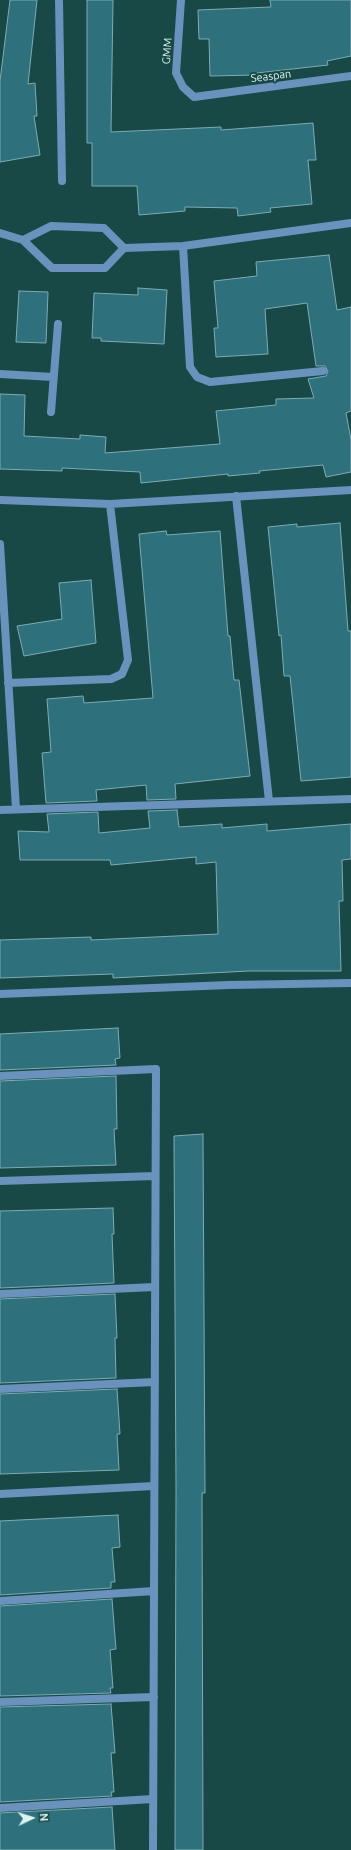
<!DOCTYPE html>
<html>
<head>
<meta charset="utf-8">
<style>
  body { margin:0 }
  #map { position:relative; width:351px; height:1850px; overflow:hidden; background:#184947; font-family:Ubuntu,sans-serif }
  canvas { display:block }
  .north { position:absolute; left:12px; top:1798px; width:40px; height:40px; -webkit-text-stroke:3px #184947; paint-order:stroke; rotate:86deg; font-size:11px; font-weight:700; line-height:16px; text-align:center; color:#dbf3f1 }
  .north::after { content:''; display:block; margin:auto; width:14px; height:18px; background:#dbf3f1; clip-path:polygon(50% 0,100% 100%,50% 72%,0 100%) }
</style>
</head>
<body>
<div id="map">
<canvas width="351" height="1850"></canvas>
<div class="north">N</div>
</div>
<script>
const ctx = document.querySelector('canvas').getContext('2d');
ctx.lineJoin = 'round';
function fill(path, color) { ctx.fillStyle = color; ctx.fill(path, 'evenodd'); }
const shape = rows => new Path2D(rows.map(r => 'M' + r).join(''));
function stroke(path, color, width, dash) { ctx.strokeStyle = color; ctx.lineWidth = width; ctx.lineCap = dash ? 'butt' : 'round'; ctx.setLineDash(dash || []); ctx.stroke(path); }
function drawText(font, color, halo, rows, align = 'center') {
  ctx.font = font + ' Ubuntu,sans-serif'; ctx.lineWidth = 4; ctx.setLineDash([]); ctx.textBaseline = 'middle'; ctx.strokeStyle = halo; ctx.fillStyle = color; for (const [text, x, y, turn = 0] of rows) {
    ctx.save(); ctx.translate(x, y); ctx.rotate((+turn || 0) * Math.PI / 180); ctx.textAlign = isNaN(turn) ? turn : align; if (halo) ctx.strokeText(text, 0, 0); ctx.fillText(text, 0, 0); ctx.restore();
  }
}
const building = shape([
  [10,0,37,0,28,84,35,83,37,116,34,116,40,155,0,162,0,81,10,0],
  [87,0,113,0,111,132,221,127,221,130,313,123,316,160,308,160,312,204,270,208,271,212,238,216,237,208,185,207,185,211,139,215,137,186,92,186,92,143,87,143,87,0],
  [270,0,351,0,351,56,327,61,328,65,257,73,257,75,210,76,209,39,199,39,198,10,271,7,270,0],
  [329,255,337,310,351,307,351,411,346,413,351,440,351,472,326,477,323,465,259,471,260,473,228,476,228,474,141,483,140,472,62,468,62,471,0,469,0,394,25,395,24,436,80,439,80,435,106,437,105,453,220,444,216,411,276,405,276,399,314,398,308,379,326,376,328,371,325,366,316,366,307,303,265,309,268,354,216,357,214,328,218,328,214,281,257,276,256,262,329,255],
  [138,288,167,290,164,344,101,341,101,338,92,338,94,293,138,295,138,288],
  [19,291,48,292,46,343,16,342,19,291],
  [340,523,348,631,351,631,351,777,301,781,290,676,284,676,281,635,279,636,268,527,297,524,297,527,340,523],
  [166,531,167,535,220,531,228,636,230,636,234,680,239,680,250,776,175,784,176,799,147,800,146,785,96,790,97,801,46,803,42,753,51,752,47,699,83,696,84,703,153,698,139,534,166,531],
  [91,580,96,643,24,656,17,626,62,619,59,583,91,580],
  [177,810,179,827,222,824,222,828,267,824,267,831,351,824,351,859,342,860,343,901,339,901,341,971,249,971,113,978,113,974,0,978,0,940,91,937,91,940,218,934,216,862,196,864,196,857,111,865,110,860,20,860,18,831,49,832,47,814,98,812,99,833,150,828,148,811,177,810],
  [118,1028,120,1058,115,1059,116,1065,0,1070,0,1034,118,1028],
  [116,1076,117,1129,114,1129,116,1165,0,1168,0,1081,116,1076],
  [203,1134,205,1493,202,1493,203,1850,175,1850,176,1488,174,1136,203,1134],
  [113,1208,114,1234,112,1234,114,1283,0,1288,0,1211,113,1208],
  [115,1294,117,1338,115,1338,116,1378,0,1383,0,1299,115,1294],
  [117,1389,120,1434,117,1434,119,1470,0,1474,0,1394,117,1389],
  [118,1515,120,1547,112,1548,115,1582,111,1582,111,1588,0,1595,0,1521,118,1515],
  [112,1599,116,1649,110,1650,113,1688,110,1688,111,1693,0,1696,0,1606,112,1599],
  [111,1704,115,1753,111,1753,114,1792,111,1792,112,1796,0,1802,0,1707,111,1704],
  [112,1807,115,1850,0,1850,0,1813,112,1807]
]);
fill(building, '#2e707b');
stroke(building, '#7dacb5', 1);
stroke(shape([
  [59,0,62,181],
  [181,0,176,73,183,87,194,97,351,76],
  [0,233,23,240,52,268,105,268,124,248,183,246,351,223],
  [23,240,51,226,104,228,124,248],
  [183,246,190,367,197,377,210,382,323,371],
  [0,374,53,377],
  [51,412,58,324],
  [236,496,269,801],
  [0,500,110,504,351,490],
  [0,544,16,809],
  [8,683,111,679,122,674,128,660,110,504],
  [0,810,351,799],
  [0,994,229,985,351,983],
  [0,1076,156,1069,153,1850],
  [0,1181,155,1176],
  [0,1294,155,1287],
  [0,1389,155,1382],
  [0,1494,154,1486],
  [0,1601,154,1591],
  [0,1702,154,1697],
  [0,1808,153,1799]
]), '#6b92bd', 8);
drawText('11px', '#dbf3f1', '#184947', [
  ["GMM",167,51,-86],
  ["Seaspan",271,76,-7]
]);
</script>
</body>
</html>
